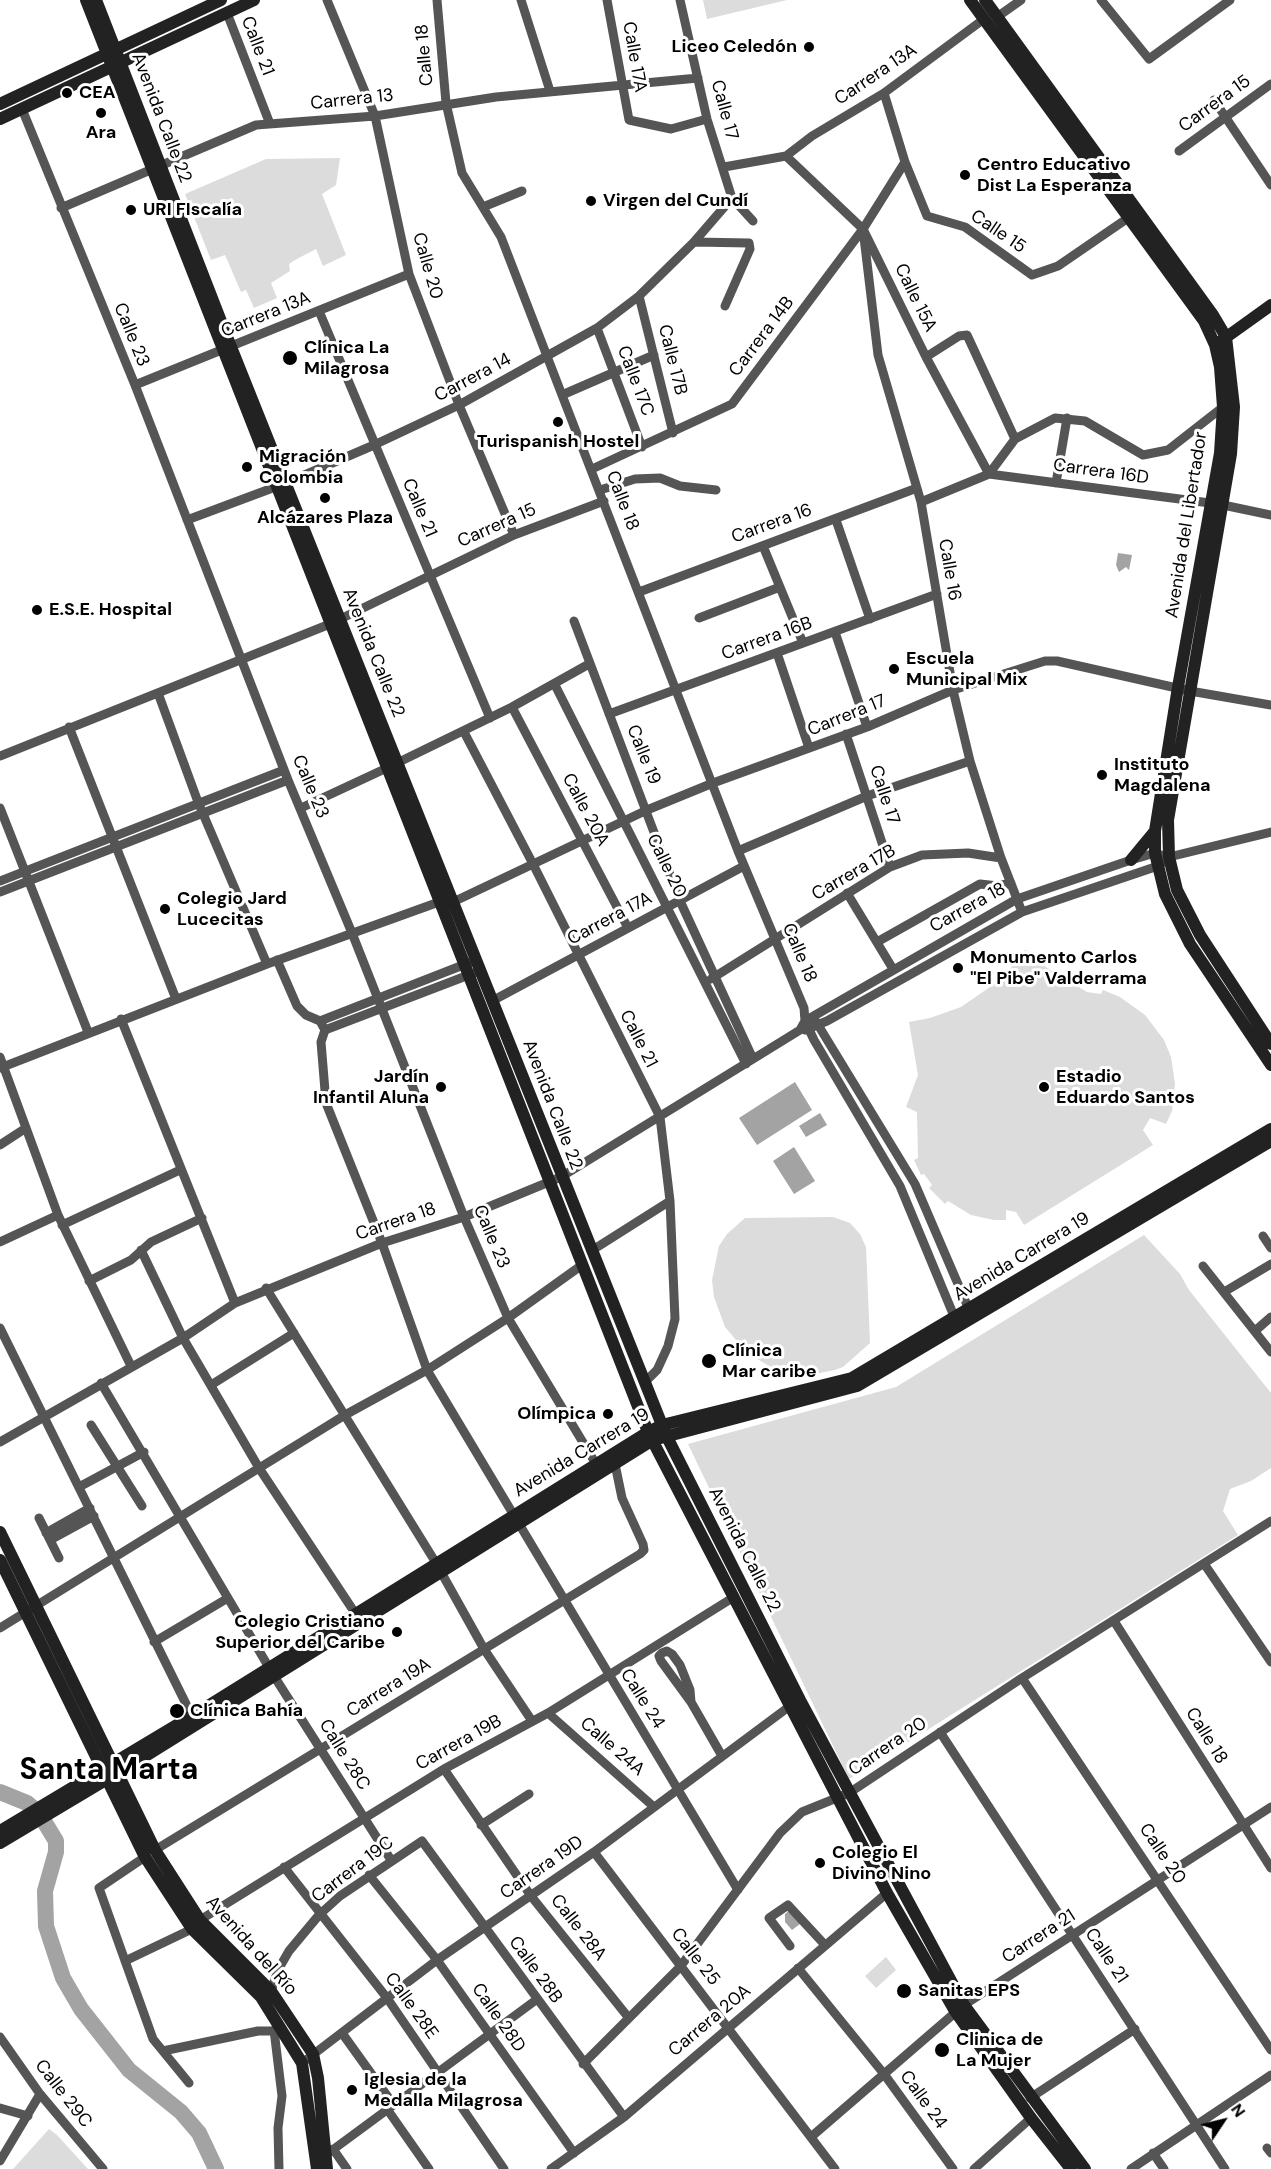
<!DOCTYPE html>
<html>
<head>
<meta charset="utf-8">
<style>
  body { margin:0 }
  #map { position:relative; width:1271px; height:2169px; overflow:hidden; background:#fff; font-family:"DM Sans",sans-serif }
  canvas { display:block }
  .north { position:absolute; left:1193px; top:2091px; width:60px; height:60px; -webkit-text-stroke:4px #fff; paint-order:stroke; rotate:55deg; font-size:16px; font-weight:700; line-height:24px; text-align:center; color:#000 }
  .north::after { content:''; display:block; margin:auto; width:21px; height:27px; background:#000; clip-path:polygon(50% 0,100% 100%,50% 72%,0 100%) }
</style>
</head>
<body>
<div id="map">
<canvas width="1271" height="2169"></canvas>
<div class="north">N</div>
</div>
<script>
const ctx = document.querySelector('canvas').getContext('2d');
ctx.lineJoin = 'round';
function fill(path, color) { ctx.fillStyle = color; ctx.fill(path, 'evenodd'); }
const shape = rows => new Path2D(rows.map(r => 'M' + r).join(''));
function stroke(path, color, width, dash) { ctx.strokeStyle = color; ctx.lineWidth = width; ctx.lineCap = dash ? 'butt' : 'round'; ctx.setLineDash(dash || []); ctx.stroke(path); }
function drawText(font, color, halo, rows, align = 'center') {
  ctx.font = font + ' "DM Sans",sans-serif'; ctx.lineWidth = 6; ctx.setLineDash([]); ctx.textBaseline = 'middle'; ctx.strokeStyle = halo; ctx.fillStyle = color; for (const [text, x, y, turn = 0] of rows) {
    ctx.save(); ctx.translate(x, y); ctx.rotate((+turn || 0) * Math.PI / 180); ctx.textAlign = isNaN(turn) ? turn : align; if (halo) ctx.strokeText(text, 0, 0); ctx.fillText(text, 0, 0); ctx.restore();
  }
}
fill(shape([
  [703,0,787,0,707,19],
  [340,158,336,185,322,194,346,255,323,266,316,249,295,260,289,264,290,271,271,283,277,298,254,308,246,290,241,292,225,255,211,260,185,194,266,159],
  [1025,950,1031,952,1031,958,1087,992,1101,994,1103,990,1120,997,1145,1015,1164,1040,1171,1057,1175,1084,1172,1111,1166,1124,1150,1118,1143,1130,1153,1145,1024,1225,1016,1212,1006,1210,1006,1220,994,1220,971,1215,948,1201,945,1204,929,1188,932,1185,924,1174,921,1175,914,1160,918,1158,917,1112,906,1107,918,1075,909,1022,930,1018,961,1007,1003,978],
  [833,1217,850,1223,860,1234,866,1247,870,1343,843,1367,835,1370,810,1375,776,1370,747,1353,725,1327,714,1297,712,1280,719,1246,727,1234,745,1218],
  [1144,1235,1180,1274,1189,1290,1271,1393,1271,1468,1251,1481,1230,1489,1223,1511,1238,1535,849,1779,688,1444,896,1387],
  [886,1957,896,1970,876,1988,865,1976],
  [49,2129,57,2135,88,2169,13,2169]
]), '#dcdcdc');
fill(shape([
  [1118,553,1132,555,1129,570,1126,567,1119,572,1116,565],
  [795,1082,812,1110,757,1145,739,1118],
  [820,1113,827,1125,806,1137,799,1126],
  [794,1147,815,1181,794,1194,773,1161],
  [790,1910,800,1924,792,1930,785,1922,785,1914]
]), '#a3a3a3');
stroke(shape([
  [0,1792,27,1803,39,1813,56,1841,56,1852,45,1891,46,1926,63,1978,81,2009,129,2070,181,2112,199,2133,216,2169]
]), '#a3a3a3', 16);
stroke(shape([
  [327,0,375,116,409,274,459,405,514,535],
  [437,0,446,103,462,173,501,237,738,851,804,1008,805,1021,814,1040,900,1186,956,1321],
  [521,0,550,91],
  [607,0,629,120,671,129,707,119],
  [680,0,707,119,732,198,753,221],
  [1101,0,1149,59,1230,0],
  [227,13,270,124],
  [997,17,1021,0],
  [884,93,905,162,927,216,965,227,1032,275,1058,266,1128,218],
  [1214,100,1271,185],
  [22,109,135,385,288,780,352,933,464,1217,508,1318,596,1464],
  [1179,151,1271,84],
  [786,156,863,229,926,357,989,474,1210,503],
  [724,167,786,156,812,136,884,93,984,19],
  [483,207,522,191],
  [61,208,256,125,375,116,496,97,698,78],
  [863,229,878,355,921,502,953,690,970,761,1001,858,1022,912],
  [694,242,749,243,750,249,725,306],
  [639,296,673,433],
  [319,311,490,718],
  [597,328,642,447],
  [926,357,959,336,967,335,1015,439],
  [135,385,409,274],
  [562,395,654,355],
  [592,469,732,404,863,229,905,162],
  [1056,483,1067,418],
  [600,490,635,479,660,478,680,486,716,490],
  [921,502,989,474,1015,439,1055,418,1085,421,1143,455,1168,450,1223,407],
  [1223,505,1271,515],
  [187,520,286,483,374,445,459,405,597,328,639,296,694,242,732,198],
  [836,520,870,619],
  [763,546,803,643],
  [639,592,917,488],
  [699,618,780,587],
  [574,621,680,901,753,1059],
  [835,632,867,727],
  [777,653,809,748],
  [555,685,746,1064],
  [158,693,198,802,267,964],
  [512,707,628,928],
  [609,714,937,594],
  [69,727,176,999],
  [464,732,533,864,660,1117,670,1201,675,1319,668,1346,657,1370,645,1382],
  [846,734,890,867],
  [0,756,330,624,514,535,604,501],
  [399,762,512,707,589,664],
  [0,808,88,1032],
  [301,808,389,767],
  [738,851,867,796,970,761],
  [0,881,284,770],
  [0,892,288,780],
  [847,893,893,969],
  [877,942,980,884,998,886,1011,883],
  [277,960,297,1006,306,1015,320,1021,325,1030,321,1042,326,1103,382,1243,427,1370,738,1890],
  [711,979,890,867,922,855,968,853,1001,858],
  [492,1001,744,866],
  [121,1019,235,1303],
  [815,1020,915,1184,970,1312],
  [320,1021,476,960],
  [325,1030,474,973],
  [805,1030,827,1021,1022,912,1158,866,1169,857,1271,832],
  [0,1057,58,1215,131,1366],
  [0,1068,267,964,439,902,453,902,647,810,713,783,867,727,953,690,1045,661,1057,661,1190,691,1271,705],
  [0,1145,26,1128],
  [62,1225,180,1170],
  [1263,1236,1271,1248],
  [0,1242,58,1215],
  [141,1250,183,1338,259,1468,355,1613],
  [591,1251,670,1201],
  [1203,1266,1271,1352],
  [89,1281,131,1260,151,1242,202,1218],
  [266,1288,436,1563],
  [1224,1292,1271,1264],
  [0,1328,192,1716],
  [1255,1331,1271,1317],
  [101,1383,274,1676,391,1860],
  [211,1385,294,1333],
  [91,1425,142,1506],
  [0,1442,183,1338,235,1303,382,1243,464,1217,561,1177,753,1059,800,1030,805,1021,1017,899,1131,860,1155,853,1161,855],
  [79,1487,144,1452],
  [39,1518,59,1558],
  [46,1533,90,1508],
  [50,1540,94,1516],
  [1205,1565,1271,1662],
  [441,1572,484,1649,532,1721],
  [1114,1621,1271,1868],
  [0,1628,345,1415,427,1370,508,1318,582,1265],
  [154,1642,228,1598],
  [1022,1678,1271,2050],
  [691,1702,690,1690,680,1665,672,1654,667,1651,662,1653,659,1656,661,1661,691,1702,722,1756],
  [548,1713,654,1807],
  [940,1732,1225,2169],
  [444,1769,531,1896,628,2017],
  [481,1825,529,1794],
  [155,1850,640,1554,644,1550,643,1544,622,1498,615,1464],
  [594,1852,835,2169],
  [145,1857,99,1888,153,2039,189,2083],
  [284,1867,387,1998,504,2169],
  [369,1875,437,1960,574,2153],
  [200,1920,444,1769,548,1713,734,1597],
  [790,1946,769,1918,788,1905,825,1945],
  [125,1961,192,1929],
  [798,1968,884,2074,953,2169],
  [271,1991,278,1970,289,1951,319,1915,340,1896,422,1841,624,2117],
  [274,2030,282,2096,278,2128,279,2169],
  [342,2033,393,2104],
  [0,2037,40,2094,103,2169],
  [163,2051,258,2031,279,2031],
  [302,2063,437,1960,594,1852,794,1703],
  [583,2064,680,1967,780,1833,802,1812,849,1793,1022,1678,1271,1521],
  [1030,2098,1135,2029],
  [0,2108,28,2116],
  [387,2109,429,2169],
  [811,2137,964,2005,1271,1807],
  [1267,2148,1271,2153],
  [333,2149,347,2169],
  [1153,2153,1164,2169],
  [323,2157,536,2000],
  [0,2161,40,2094],
  [551,2169,624,2117,887,1893],
  [974,2169,1031,2118],
  [1131,2169,1271,2075]
]), '#555', 9);
stroke(shape([
  [86,0,648,1432,887,1893,955,2011,1031,2118,1071,2169],
  [96,0,231,347,666,1435,800,1700,964,2005,1085,2169],
  [970,0,1204,321,1215,345,1220,367,1223,407,1220,453,1178,687,1155,831,1155,853,1165,894,1190,944,1271,1065],
  [985,0,1213,315,1226,337,1234,407,1231,454,1168,820,1169,857,1177,890,1200,935,1271,1044],
  [0,104,221,0],
  [0,119,254,0],
  [1221,341,1271,305],
  [1131,860,1155,831],
  [0,1532,155,1850,200,1920,271,1991,313,2054,318,2078,327,2169],
  [0,1560,145,1857,192,1929,261,1997,302,2063,317,2169],
  [0,1831,192,1716,648,1432,662,1425,852,1378,1271,1129],
  [0,1843,139,1760,653,1440,857,1386,1271,1141]
]), '#222', 12);
for (const [x, y, r, color] of [
  [809,47,6,"#000"],
  [67,93,6,"#000"],
  [101,113,6,"#000"],
  [965,175,6,"#000"],
  [591,201,6,"#000"],
  [131,210,6,"#000"],
  [290,358,8,"#000"],
  [558,422,6,"#000"],
  [247,467,6,"#000"],
  [325,498,6,"#000"],
  [37,610,6,"#000"],
  [894,669,6,"#000"],
  [1102,775,6,"#000"],
  [165,909,6,"#000"],
  [958,968,6,"#000"],
  [441,1087,6,"#000"],
  [1044,1087,6,"#000"],
  [709,1361,8,"#000"],
  [608,1414,6,"#000"],
  [397,1632,6,"#000"],
  [177,1711,8,"#000"],
  [820,1863,6,"#000"],
  [904,1991,8,"#000"],
  [942,2050,8,"#000"],
  [352,2090,6,"#000"]
]) { const dot = new Path2D(); dot.arc(x, y, r, 0, 2 * Math.PI); ctx.fillStyle = color; ctx.fill(dot); stroke(dot, '#fff', 2); }
drawText('18px', '#000', '#fff', [
  ["Calle 21",257,46,69],
  ["Calle 18",425,55,-95],
  ["Calle 17A",634,57,80],
  ["Carrera 13A",876,75,-34],
  ["Carrera 13",352,100,-6],
  ["Carrera 15",1215,104,-36],
  ["Calle 17",724,110,75],
  ["Avenida Calle 22",161,118,69],
  ["Calle 15",998,232,34],
  ["Calle 20",427,266,74],
  ["Calle 15A",915,298,64],
  ["Carrera 13A",266,315,-22],
  ["Calle 23",131,335,68],
  ["Carrera 14B",762,337,-53],
  ["Calle 17B",672,360,76],
  ["Carrera 14",473,378,-28],
  ["Calle 17C",635,381,69],
  ["Carrera 16D",1101,472,8],
  ["Calle 18",622,501,69],
  ["Calle 21",419,508,67],
  ["Carrera 16",772,524,-20],
  ["Avenida del Libertador",1187,525,-81],
  ["Carrera 15",497,526,-24],
  ["Calle 16",949,570,80],
  ["Carrera 16B",767,639,-20],
  ["Avenida Calle 22",373,653,68],
  ["Carrera 17",847,716,-22],
  ["Calle 19",643,755,68],
  ["Calle 23",310,787,67],
  ["Calle 17",884,795,72],
  ["Calle 20A",585,810,62],
  ["Calle 20",666,866,64],
  ["Carrera 17B",854,873,-30],
  ["Carrera 18",968,908,-29],
  ["Carrera 17A",610,919,-28],
  ["Calle 18",799,953,67],
  ["Calle 21",638,1039,63],
  ["Avenida Calle 22",552,1105,69],
  ["Carrera 18",396,1222,-19],
  ["Calle 23",491,1237,67],
  ["Avenida Carrera 19",1022,1257,-31],
  ["Avenida Carrera 19",582,1453,-31],
  ["Avenida Calle 22",744,1550,63],
  ["Carrera 19A",389,1688,-32],
  ["Calle 24",642,1699,58],
  ["Calle 18",1206,1736,58],
  ["Carrera 19B",459,1743,-29],
  ["Calle 24A",612,1747,41],
  ["Carrera 20",888,1747,-34],
  ["Calle 28C",344,1755,58],
  ["Calle 20",1162,1854,56],
  ["Carrera 19D",542,1868,-35],
  ["Carrera 19C",353,1870,-37],
  ["Calle 28A",578,1928,52],
  ["Carrera 21",1039,1937,-33],
  ["Avenida del Río",251,1946,48],
  ["Calle 21",1106,1956,56],
  ["Calle 25",695,1957,52],
  ["Calle 28B",535,1970,54],
  ["Calle 28E",411,2006,54],
  ["Calle 28D",498,2018,55],
  ["Carrera 20A",710,2021,-40],
  ["Calle 29C",63,2094,52],
  ["Calle 24",923,2100,54]
]);
drawText('bold 18px', '#000', '#fff', [
  ["Liceo Celedón",797,47,"right"],
  ["CEA",79,93],
  ["Ara",101,133,"center"],
  ["Centro Educativo",977,165],
  ["Dist La Esperanza",977,186],
  ["Virgen del Cundí",603,201],
  ["URI FIscalía",143,210],
  ["Clínica La",304,348],
  ["Milagrosa",304,369],
  ["Turispanish Hostel",558,442,"center"],
  ["Migración",259,457],
  ["Colombia",259,478],
  ["Alcázares Plaza",325,518,"center"],
  ["E.S.E. Hospital",49,610],
  ["Escuela",906,659],
  ["Municipal Mix",906,680],
  ["Instituto",1114,765],
  ["Magdalena",1114,786],
  ["Colegio Jard",177,899],
  ["Lucecitas",177,920],
  ["Monumento Carlos",970,958],
  ["\"El Pibe\" Valderrama",970,979],
  ["Jardín",429,1077,"right"],
  ["Infantil Aluna",429,1098,"right"],
  ["Estadio",1056,1077],
  ["Eduardo Santos",1056,1098],
  ["Clínica",722,1351],
  ["Mar caribe",722,1372],
  ["Olímpica",596,1414,"right"],
  ["Colegio Cristiano",385,1622,"right"],
  ["Superior del Caribe",385,1643,"right"],
  ["Clínica Bahía",190,1711],
  ["Colegio El",832,1853],
  ["Divino Nino",832,1874],
  ["Sanitas EPS",918,1991],
  ["Clinica de",956,2040],
  ["La Mujer",956,2061],
  ["Iglesia de la",364,2080],
  ["Medalla Milagrosa",364,2101]
], 'left');
drawText('bold 30px', '#000', '#fff', [
  ["Santa Marta",109,1771]
]);
</script>
</body>
</html>
